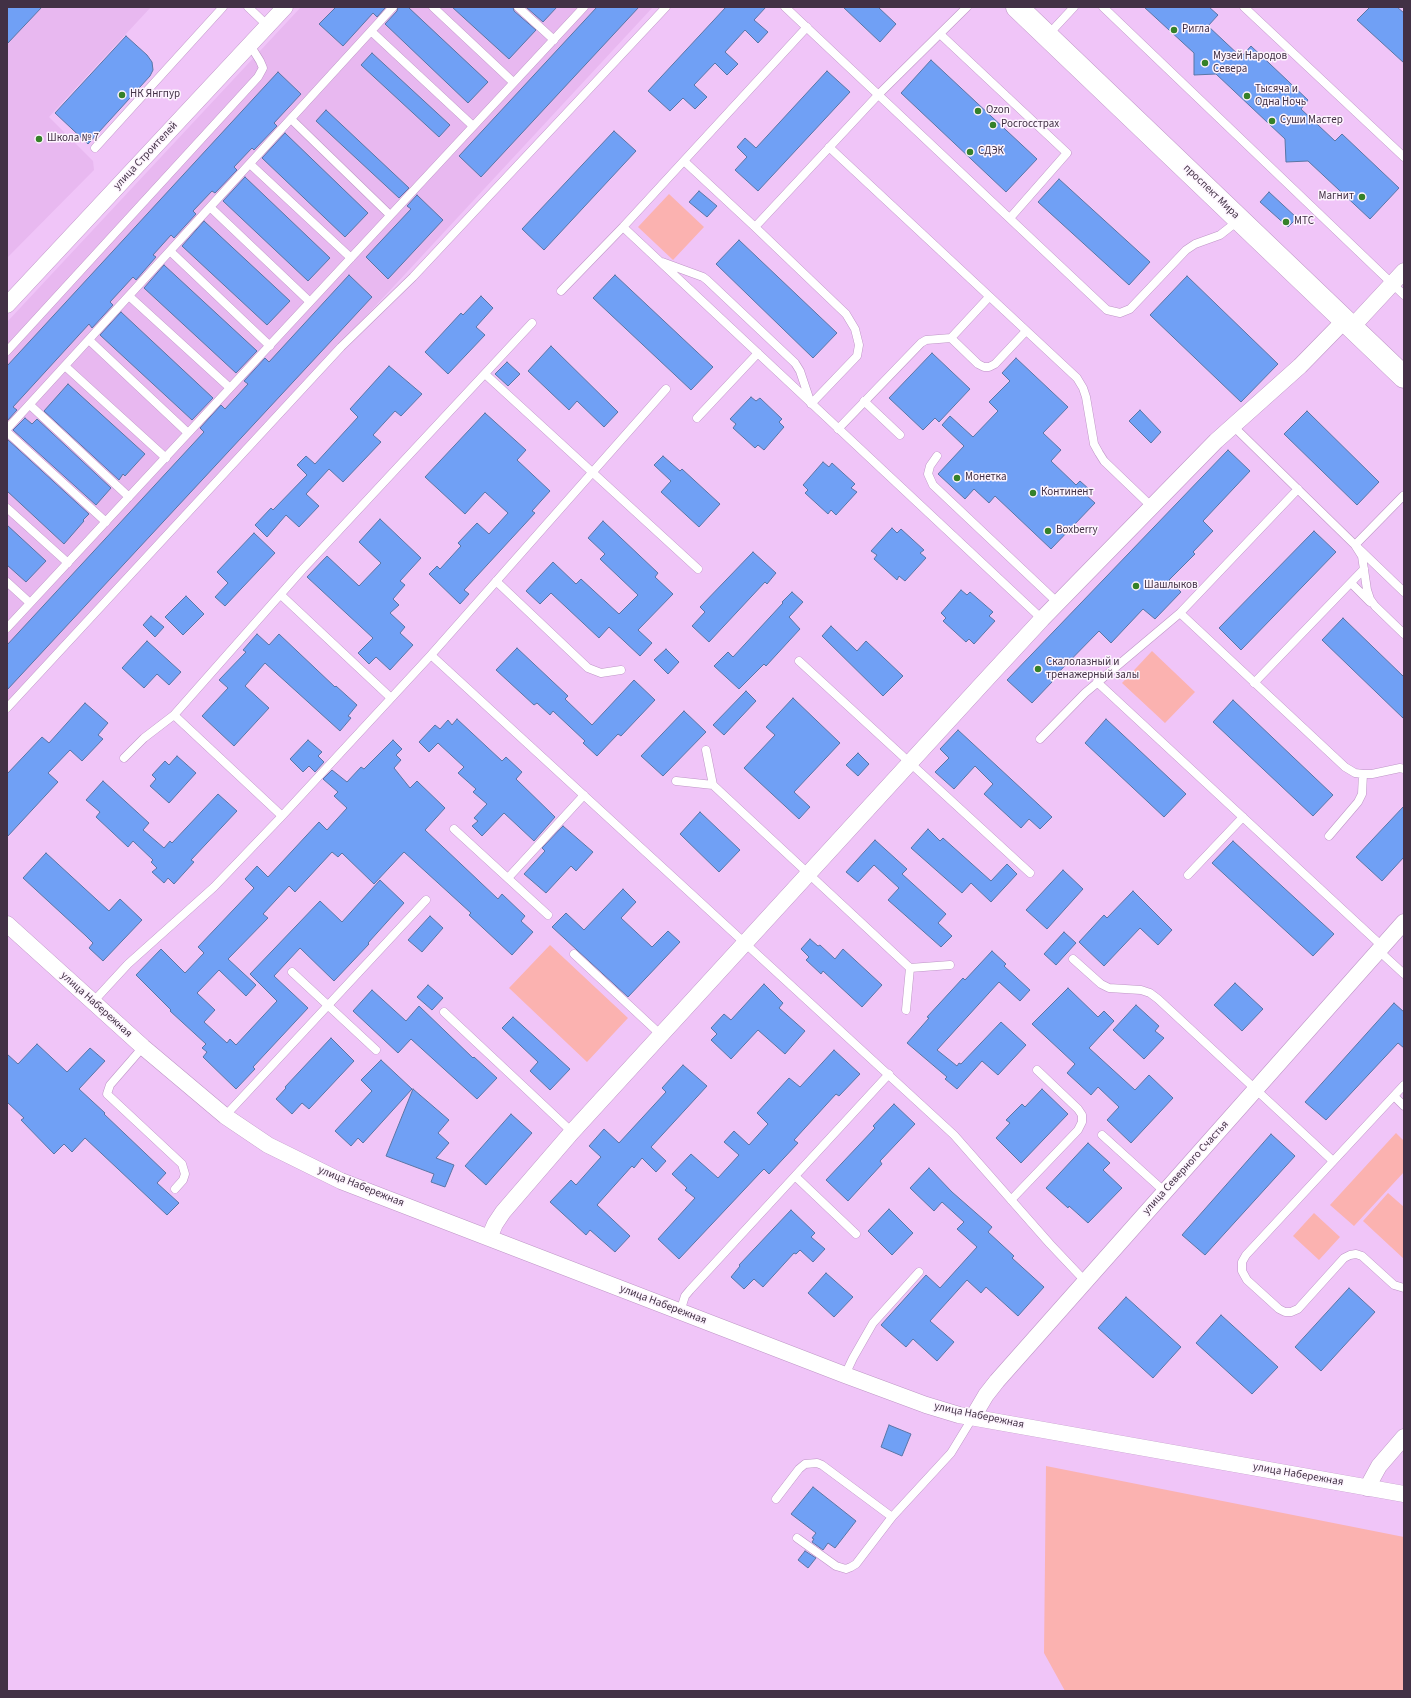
<!DOCTYPE html>
<html>
<head>
<meta charset="utf-8">
<style>
  body { margin:0 }
  #map { position:relative; width:1411px; height:1698px; overflow:hidden; background:#f0c5f8; font-family:"Source Sans 3",sans-serif }
  canvas { display:block }
  .frame { position:absolute; inset:0; border:8px solid #423145; pointer-events:none }
</style>
</head>
<body>
<div id="map">
<canvas width="1411" height="1698"></canvas>
<div class="frame"></div>
</div>
<script>
const ctx = document.querySelector('canvas').getContext('2d');
ctx.lineJoin = 'round';
function fill(path, color) { ctx.fillStyle = color; ctx.fill(path, 'evenodd'); }
const shape = rows => new Path2D(rows.map(r => 'M' + r).join(''));
function stroke(path, color, width, dash) { ctx.strokeStyle = color; ctx.lineWidth = width; ctx.lineCap = dash ? 'butt' : 'round'; ctx.setLineDash(dash || []); ctx.stroke(path); }
function drawText(font, color, halo, rows, align = 'center') {
  ctx.font = font + ' "Source Sans 3",sans-serif'; ctx.lineWidth = 3; ctx.setLineDash([]); ctx.textBaseline = 'middle'; ctx.strokeStyle = halo; ctx.fillStyle = color; for (const [text, x, y, turn = 0] of rows) {
    ctx.save(); ctx.translate(x, y); ctx.rotate((+turn || 0) * Math.PI / 180); ctx.textAlign = isNaN(turn) ? turn : align; if (halo) ctx.strokeText(text, 0, 0); ctx.fillText(text, 0, 0); ctx.restore();
  }
}
fill(shape([
  [7,7,151,7,49,117,93,161,94,170,7,258],
  [301,7,653,7,7,703,7,322]
]), '#e8b8f0');
fill(shape([
  [669,194,704,227,673,260,638,227],
  [1152,651,1195,692,1165,723,1122,683],
  [550,945,628,1018,587,1062,509,988],
  [1396,1133,1404,1141,1404,1172,1354,1226,1330,1205],
  [1388,1193,1404,1207,1404,1259,1363,1221],
  [1314,1213,1340,1237,1319,1260,1293,1236],
  [1046,1466,1404,1537,1404,1691,1065,1691,1044,1653]
]), '#fbb2b0');
const building = shape([
  [7,7,42,7,7,44,7,7],
  [336,7,386,7,377,17,373,13,343,46,319,24,336,7],
  [398,7,408,7,488,82,468,103,385,24,397,11,398,7],
  [452,7,513,7,514,11,536,30,509,59,452,7],
  [526,7,557,7,543,22,526,7],
  [597,7,639,7,481,177,459,156,597,7],
  [726,7,766,7,754,20,768,32,758,43,745,30,725,52,738,64,727,75,715,63,694,85,707,97,695,109,683,98,670,111,648,91,726,7],
  [843,7,878,7,896,24,880,42,843,7],
  [1144,7,1209,7,1218,15,1208,26,1241,57,1251,46,1308,100,1301,109,1335,141,1342,134,1399,188,1370,219,1308,161,1286,162,1285,139,1216,74,1194,75,1194,53,1144,7],
  [1370,7,1397,7,1404,13,1404,63,1357,20,1370,7],
  [126,36,147,55,152,62,153,70,150,76,88,144,55,113,126,36],
  [372,53,450,125,439,137,361,65,372,53],
  [931,60,1037,159,1006,192,901,93,931,60],
  [827,71,850,92,758,191,735,170,747,157,737,147,745,138,756,148,827,71],
  [278,72,301,94,274,123,277,126,254,150,252,148,234,167,237,170,215,193,212,191,193,211,196,214,174,238,171,235,153,255,156,257,136,280,133,277,110,302,113,305,92,328,89,324,13,407,17,410,7,421,7,366,278,72],
  [326,110,409,188,399,198,316,121,326,110],
  [614,131,636,151,544,250,522,229,614,131],
  [285,133,368,213,345,237,262,158,285,133],
  [245,177,330,258,308,281,223,201,245,177],
  [1059,179,1150,262,1129,285,1038,202,1059,179],
  [699,191,717,206,707,217,689,202,699,191],
  [1269,192,1297,218,1288,227,1260,202,1269,192],
  [417,195,443,220,388,279,366,257,411,209,407,206,417,195],
  [204,221,290,301,267,325,182,246,204,221],
  [739,240,837,333,813,358,716,264,739,240],
  [164,265,257,351,236,373,144,288,164,265],
  [349,275,372,297,7,690,7,645,204,432,200,428,221,405,225,409,248,384,244,381,265,358,269,362,349,275],
  [615,275,713,367,691,390,593,298,615,275],
  [1187,276,1278,364,1241,402,1150,315,1187,276],
  [481,296,493,308,476,327,485,335,448,374,425,352,461,313,463,315,481,296],
  [121,312,213,398,192,420,100,335,121,312],
  [551,346,618,412,604,427,577,401,569,410,528,371,551,346],
  [932,353,970,389,939,422,935,418,923,430,889,398,932,353],
  [1016,358,1068,407,1043,433,1061,450,1051,461,1076,485,1080,481,1090,490,1086,495,1095,503,1051,549,995,496,989,503,974,489,965,499,938,474,964,446,942,425,950,416,973,437,998,411,989,402,1010,381,1002,373,1016,358],
  [507,362,520,374,508,386,495,374,507,362],
  [389,366,422,394,401,416,395,411,373,435,381,442,343,482,329,469,306,494,319,506,299,527,286,515,267,537,255,525,271,508,273,510,307,475,297,465,306,456,315,464,358,417,350,409,389,366],
  [68,384,145,454,125,476,123,474,119,480,44,411,68,384],
  [751,397,756,401,760,398,782,419,779,422,784,427,764,450,758,445,755,448,733,428,736,424,730,419,751,397],
  [1140,410,1161,432,1151,443,1129,421,1140,410],
  [1307,411,1379,482,1357,505,1284,434,1307,411],
  [485,413,526,450,517,460,550,491,532,511,535,513,464,590,469,594,460,604,429,574,437,566,440,569,461,546,458,543,477,523,489,534,508,513,485,492,465,514,425,477,485,413],
  [25,418,32,424,37,419,111,488,96,505,13,430,25,418],
  [7,439,89,514,83,520,84,521,64,544,7,491,7,439],
  [1228,450,1250,471,1203,521,1213,531,1193,552,1195,554,1169,580,1181,592,1155,619,1143,609,1111,643,1099,631,1051,680,1052,682,1032,703,1007,680,1228,450],
  [663,456,680,471,682,469,720,504,699,527,661,492,671,481,654,465,663,456],
  [823,462,829,467,832,463,855,484,851,488,857,492,836,515,831,510,828,514,805,493,808,490,803,485,823,462],
  [380,519,421,558,400,581,405,585,393,599,399,605,390,613,405,627,400,633,413,645,390,670,376,657,369,664,358,653,373,638,307,577,327,556,359,586,381,563,359,542,380,519],
  [603,521,658,573,655,577,673,594,638,630,652,643,640,656,609,627,599,638,551,593,540,604,526,591,553,562,576,584,581,579,619,614,638,595,600,559,605,554,588,538,603,521],
  [7,525,46,561,26,582,7,565,7,525],
  [892,528,897,533,901,529,924,550,920,553,926,558,905,581,899,576,897,580,874,559,877,555,871,551,892,528],
  [1314,531,1336,552,1241,650,1219,628,1314,531],
  [254,533,275,553,225,606,215,597,228,583,217,572,254,533],
  [753,552,776,573,767,584,765,582,709,642,692,626,705,612,700,607,753,552],
  [961,590,967,595,970,592,993,612,989,616,995,621,974,644,969,639,966,642,943,621,946,618,941,613,961,590],
  [792,592,803,602,789,617,800,629,766,666,764,664,739,689,714,666,728,652,733,657,783,603,782,602,792,592],
  [186,596,204,614,183,635,165,617,186,596],
  [151,616,164,627,155,637,143,625,151,616],
  [1343,618,1404,677,1404,719,1322,640,1343,618],
  [831,626,857,651,866,641,903,676,883,696,822,636,831,626],
  [257,634,269,645,279,634,335,687,336,686,357,705,348,716,351,718,340,731,265,663,245,686,269,708,234,746,202,716,228,688,219,680,246,652,243,650,257,634],
  [147,641,181,672,169,685,157,674,144,688,122,668,147,641],
  [517,648,568,696,565,699,592,725,634,680,655,700,621,736,618,734,597,756,583,743,585,741,553,711,550,715,537,703,534,705,496,670,517,648],
  [666,649,679,662,668,674,654,660,666,649],
  [746,691,756,701,724,735,713,725,746,691],
  [793,698,840,743,794,792,810,807,799,819,744,768,775,735,766,727,793,698],
  [1233,700,1333,795,1313,816,1213,722,1233,700],
  [85,703,108,723,98,735,103,739,82,761,70,750,48,773,58,782,7,837,7,774,42,737,49,743,85,703],
  [684,711,706,732,663,776,641,756,684,711],
  [457,719,502,761,506,757,522,772,516,779,555,817,534,841,504,813,482,836,472,826,478,821,474,818,487,804,473,792,476,789,458,773,464,767,438,743,429,752,419,742,435,725,440,729,448,720,452,725,457,719],
  [1106,719,1186,794,1164,817,1085,743,1106,719],
  [958,730,1052,817,1040,829,1029,819,1021,828,984,794,993,784,975,766,954,789,935,772,949,758,940,749,958,730],
  [308,740,322,752,318,756,324,762,315,772,309,766,303,772,290,759,308,740],
  [393,740,402,749,396,755,401,760,394,768,410,788,417,781,445,808,425,830,498,899,502,894,525,916,521,921,533,932,512,955,469,915,471,913,404,852,374,884,342,853,338,857,332,852,295,892,289,886,263,914,268,918,228,959,256,985,246,996,219,970,197,993,215,1010,204,1022,227,1043,230,1039,236,1045,277,1001,250,974,320,901,342,922,380,880,404,903,368,943,369,944,334,981,300,948,274,976,308,1008,253,1067,255,1069,236,1089,203,1057,207,1052,202,1048,206,1044,170,1011,171,1010,136,975,161,949,185,973,204,953,198,947,254,888,245,879,257,866,268,877,319,822,327,830,347,808,334,796,338,792,323,779,332,770,347,782,361,767,364,769,393,740],
  [858,753,869,764,858,776,846,765,858,753],
  [177,756,196,773,169,803,150,786,156,779,152,775,165,761,169,765,177,756],
  [103,781,149,823,143,830,164,848,170,841,172,843,218,794,237,811,191,860,194,862,174,884,168,878,164,883,152,872,157,868,151,862,153,860,133,841,128,847,96,817,100,812,86,800,103,781],
  [1404,806,1404,857,1382,881,1356,857,1404,806],
  [700,812,740,850,719,872,680,834,700,812],
  [563,826,593,852,576,871,571,866,546,893,524,874,545,851,542,848,563,826],
  [928,829,940,841,943,838,991,881,1007,864,1017,874,991,902,971,883,962,893,911,848,928,829],
  [875,840,907,869,902,874,946,914,938,923,952,936,941,947,888,900,899,888,874,865,858,882,846,872,875,840],
  [1233,841,1334,934,1313,956,1212,863,1233,841],
  [46,853,109,911,120,899,142,920,103,961,89,948,93,943,86,936,23,878,46,853],
  [1063,870,1083,889,1047,929,1026,910,1063,870],
  [623,889,636,902,621,918,652,947,668,931,680,942,628,997,552,927,566,913,584,930,623,889],
  [1133,891,1172,930,1158,945,1140,928,1104,966,1079,942,1104,915,1107,918,1133,891],
  [430,916,443,928,422,952,408,940,430,916],
  [1064,932,1076,943,1056,965,1044,954,1064,932],
  [810,939,818,946,820,945,835,959,843,949,882,985,862,1007,823,971,821,974,806,960,809,957,801,949,810,939],
  [992,951,1006,964,1004,966,1030,990,1020,1001,999,982,937,1050,957,1066,959,1063,961,1064,1001,1022,1026,1045,998,1075,982,1061,957,1089,945,1079,947,1077,907,1043,929,1018,927,1017,963,978,965,980,992,951],
  [1235,983,1263,1009,1242,1031,1214,1005,1235,983],
  [764,984,783,1003,779,1008,805,1031,785,1054,758,1030,731,1059,711,1040,717,1034,711,1028,724,1014,731,1020,764,984],
  [428,985,443,998,432,1010,417,997,428,985],
  [1068,988,1098,1017,1104,1011,1114,1021,1089,1048,1135,1090,1149,1075,1173,1098,1131,1143,1107,1120,1119,1107,1098,1087,1091,1095,1067,1073,1075,1064,1032,1024,1068,988],
  [372,990,406,1021,419,1006,473,1058,474,1057,497,1078,477,1099,411,1039,398,1053,353,1011,372,990],
  [1394,1003,1404,1012,1404,1048,1398,1043,1326,1120,1305,1102,1394,1003],
  [1136,1005,1159,1026,1155,1031,1164,1038,1144,1059,1113,1030,1136,1005],
  [513,1017,570,1069,550,1090,530,1071,538,1062,502,1028,513,1017],
  [331,1038,354,1061,309,1109,302,1103,292,1114,276,1099,286,1088,285,1087,331,1038],
  [37,1044,67,1072,90,1048,105,1061,79,1089,105,1113,104,1114,166,1173,157,1183,179,1203,167,1215,85,1138,72,1152,64,1144,54,1154,21,1120,24,1118,7,1102,7,1054,18,1064,37,1044],
  [834,1050,860,1074,839,1096,836,1094,794,1140,798,1143,769,1174,764,1169,759,1174,679,1259,658,1239,695,1198,685,1190,687,1188,672,1174,691,1154,718,1178,739,1155,724,1142,734,1131,749,1145,768,1124,757,1113,789,1078,800,1087,834,1050],
  [381,1060,412,1089,363,1143,358,1138,351,1146,335,1131,372,1091,361,1080,381,1060],
  [683,1065,707,1086,651,1147,666,1161,656,1172,642,1158,634,1168,632,1166,597,1205,630,1236,615,1252,590,1230,586,1235,550,1202,571,1180,576,1185,601,1157,589,1146,604,1129,619,1143,666,1092,662,1088,683,1065],
  [413,1089,449,1120,438,1133,449,1143,436,1158,454,1165,445,1187,431,1182,434,1174,386,1156,413,1089],
  [1042,1089,1068,1114,1021,1163,996,1138,1010,1123,1006,1120,1022,1104,1025,1107,1042,1089],
  [894,1104,915,1124,880,1161,882,1164,848,1201,826,1180,875,1128,873,1126,894,1104],
  [511,1114,532,1133,486,1185,465,1166,511,1114],
  [1271,1134,1295,1156,1205,1255,1182,1235,1271,1134],
  [1088,1143,1110,1163,1103,1170,1122,1188,1088,1223,1069,1206,1068,1208,1046,1188,1088,1143],
  [929,1168,952,1192,992,1227,988,1232,1014,1256,1012,1258,1044,1287,1018,1316,986,1287,981,1293,967,1280,930,1321,954,1342,937,1361,913,1339,906,1347,881,1325,926,1275,940,1288,977,1247,957,1229,964,1222,942,1202,934,1211,910,1188,929,1168],
  [889,1209,913,1233,892,1255,868,1231,889,1209],
  [791,1210,815,1233,811,1237,825,1249,813,1262,800,1250,796,1254,794,1253,763,1287,754,1279,744,1289,731,1277,740,1266,739,1265,791,1210],
  [826,1273,853,1297,834,1317,808,1293,826,1273],
  [1349,1288,1375,1312,1321,1371,1295,1347,1349,1288],
  [1126,1297,1181,1347,1153,1378,1098,1328,1126,1297],
  [1221,1315,1278,1367,1252,1394,1196,1343,1221,1315],
  [889,1425,911,1434,902,1456,881,1447,889,1425],
  [813,1487,856,1521,835,1548,828,1543,823,1550,812,1542,814,1539,812,1538,816,1533,791,1514,813,1487],
  [805,1551,816,1558,808,1568,798,1560,805,1551]
]);
fill(building, '#70a0f5');
stroke(building, '#5975a5', 1);
const lane = shape([
  [248,7,268,26],
  [433,7,513,82],
  [518,7,554,40],
  [785,7,1107,310,1120,313,1130,309,1186,250,1195,244,1220,235,1239,220],
  [1103,7,1404,295],
  [1244,7,1404,157],
  [371,31,473,126],
  [940,34,1067,153,1010,218],
  [1047,36,1074,7],
  [291,119,390,215],
  [829,147,1077,378,1083,388,1086,397,1094,444,1099,453,1104,461,1152,507],
  [95,148,223,7],
  [684,161,755,227,879,94,967,7],
  [250,164,351,258],
  [210,207,310,302],
  [623,227,1042,619],
  [170,251,270,346],
  [662,262,703,277,707,280,795,363,800,371,811,404,857,356,859,345,855,329,846,314,755,227],
  [561,291,623,227,807,27],
  [129,296,230,388],
  [951,338,978,364,984,367,989,367,995,364,1026,331],
  [89,340,188,433],
  [7,351,258,77,263,68,260,61,250,45],
  [65,366,166,458],
  [485,374,698,569],
  [864,401,900,435],
  [30,405,129,497],
  [697,418,758,353],
  [1232,425,1355,545,1362,556,1367,590,1370,599,1375,606,1404,634],
  [7,429,393,7],
  [838,429,921,343,926,340,951,338,989,297],
  [7,432,106,522],
  [937,456,930,466,928,474,933,485,1058,603],
  [1403,496,1355,545,1404,592],
  [7,508,68,563],
  [496,581,588,668,601,673,621,670],
  [7,582,30,603],
  [1351,583,1370,602],
  [281,595,391,698],
  [1180,613,1345,767,1355,773,1363,774,1372,774,1400,768,1404,769],
  [7,628,584,7],
  [431,655,954,1135,1050,1244,1085,1281],
  [799,661,1030,873],
  [1097,682,1383,947],
  [1254,683,1364,569],
  [7,708,341,347,413,277,666,7],
  [174,715,302,570,532,323],
  [1040,739,1085,693,1180,613,1298,489],
  [706,750,713,785],
  [124,758,144,738,174,715,282,816],
  [676,781,713,785,910,968,906,1010],
  [454,829,548,915],
  [1329,836,1358,802,1362,794,1363,774],
  [1188,875,1243,817],
  [508,878,584,795],
  [1379,951,1404,974],
  [574,954,661,1035],
  [1073,959,1101,984,1109,988,1141,990,1150,993,1158,999,1333,1161],
  [910,968,950,965],
  [292,972,376,1050],
  [93,1002,128,964,214,887,282,816,431,655,666,389],
  [444,1012,572,1132],
  [143,1047,110,1085,107,1094,182,1164,185,1174,183,1180,175,1189],
  [1404,1085,1246,1255,1242,1262,1242,1271,1247,1280,1279,1309,1285,1312,1291,1312,1298,1309,1344,1258,1350,1255,1356,1254,1362,1256,1394,1285,1404,1288],
  [1394,1096,1404,1106],
  [225,1116,426,900],
  [1102,1135,1165,1192],
  [795,1176,856,1234],
  [1011,1200,1078,1130,1082,1122,1082,1115,1078,1109,1037,1070],
  [680,1312,685,1296,690,1290,889,1074],
  [845,1375,853,1358,873,1323,919,1272],
  [776,1499,799,1469,805,1464,817,1463,822,1465,892,1517],
  [797,1538,836,1566,846,1569,851,1567,856,1564,892,1517,951,1453,973,1417]
]);
const street = shape([
  [7,305,285,7],
  [1352,327,1404,271],
  [7,924,143,1047,225,1116,268,1145,341,1181,845,1375,926,1405,959,1415,1404,1494],
  [489,1238,495,1224,503,1212,572,1132,982,684,1042,619,1216,441,1300,366,1345,320],
  [973,1417,986,1395,997,1381,1404,922],
  [1367,1488,1379,1466,1404,1437]
]);
const secondary = shape([
  [1017,7,1404,377]
]);
stroke(lane, '#be95c6', 9);
stroke(street, '#be95c6', 17);
stroke(secondary, '#be95c6', 23);
stroke(lane, '#fff', 8);
stroke(street, '#fff', 16);
stroke(secondary, '#fff', 22);
for (const [x, y, r, color] of [
  [1174,30,4,"#358129"],
  [1205,63,4,"#358129"],
  [122,95,4,"#358129"],
  [1247,96,4,"#358129"],
  [978,111,4,"#358129"],
  [1272,121,4,"#358129"],
  [993,125,4,"#358129"],
  [39,139,4,"#358129"],
  [970,152,4,"#358129"],
  [1362,197,4,"#358129"],
  [1286,222,4,"#358129"],
  [957,478,4,"#358129"],
  [1033,493,4,"#358129"],
  [1048,531,4,"#358129"],
  [1136,586,4,"#358129"],
  [1038,669,4,"#358129"]
]) { const dot = new Path2D(); dot.arc(x, y, r, 0, 2 * Math.PI); ctx.fillStyle = color; ctx.fill(dot); stroke(dot, '#fdf4fe', 1.5); }
drawText('11px', '#423145', '#fdf4fe', [
  ["Ригла",1182,30],
  ["Музей Народов",1213,57],
  ["Севера",1213,70],
  ["Тысяча и",1255,90],
  ["Одна Ночь",1255,103],
  ["НК Янгпур",130,95],
  ["Ozon",986,111],
  ["Суши Мастер",1280,121],
  ["Росгосстрах",1001,125],
  ["Школа № 7",47,139],
  ["СДЭК",978,152],
  ["Магнит",1354,197,"right"],
  ["МТС",1294,222],
  ["Монетка",965,478],
  ["Континент",1041,493],
  ["Boxberry",1056,531],
  ["Шашлыков",1144,586],
  ["Скалолазный и",1046,663],
  ["тренажерный залы",1046,676]
], 'left');
drawText('11px', '#423145', '#fdf4fe', [
  ["улица Строителей",146,156,-47],
  ["проспект Мира",1211,192,44],
  ["улица Набережная",96,1005,42],
  ["улица Северного Счастья",1186,1168,-48],
  ["улица Набережная",361,1187,22],
  ["улица Набережная",663,1305,21],
  ["улица Набережная",979,1416,12],
  ["улица Набережная",1298,1475,10]
]);
</script>
</body>
</html>
